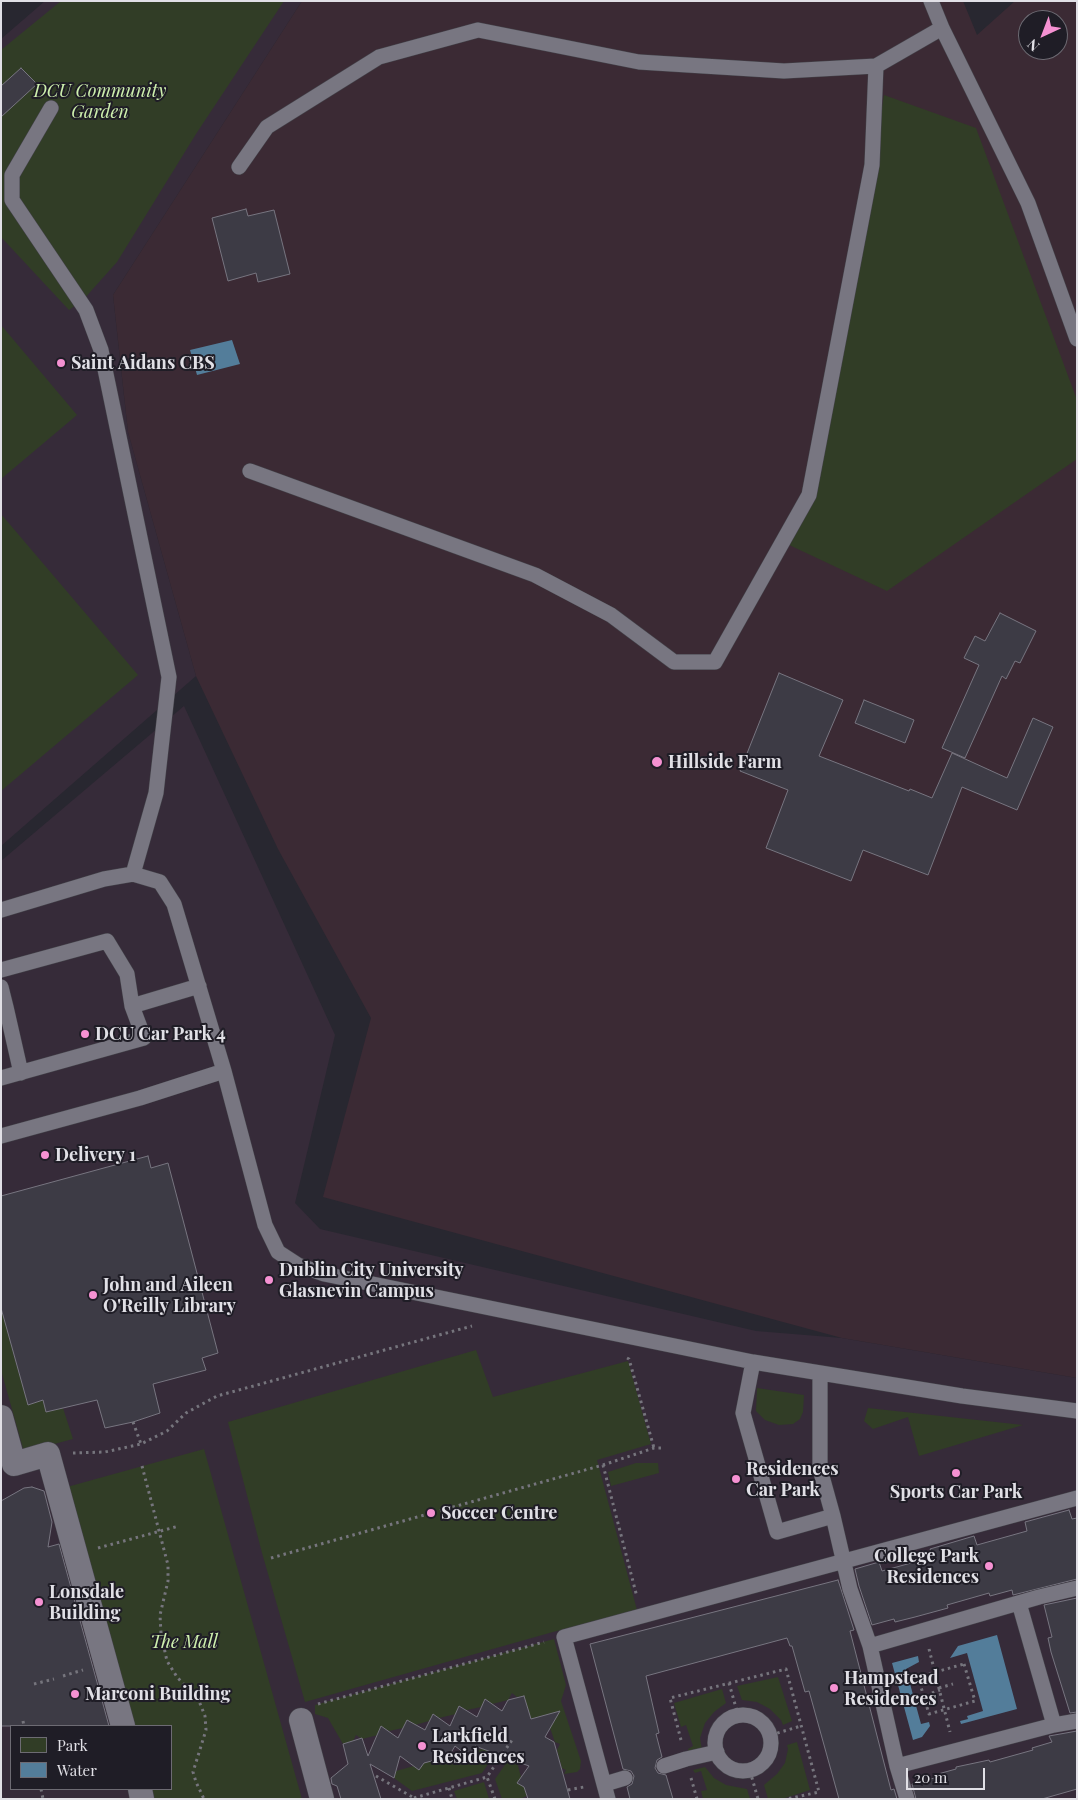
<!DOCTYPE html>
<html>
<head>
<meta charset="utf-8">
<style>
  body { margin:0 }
  #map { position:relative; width:1078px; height:1800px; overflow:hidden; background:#282730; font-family:"Playfair Display",serif }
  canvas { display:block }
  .frame { position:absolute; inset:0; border:2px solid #e1e0e6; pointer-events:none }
  .legend { position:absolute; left:10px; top:1725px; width:162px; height:65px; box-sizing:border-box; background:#1f1d26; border:1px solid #6d6b73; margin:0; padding:6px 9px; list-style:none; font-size:15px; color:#e1e0e6 }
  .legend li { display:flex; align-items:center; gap:10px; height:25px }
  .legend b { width:25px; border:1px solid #6d6b73 }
  .north { position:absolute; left:1018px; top:10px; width:50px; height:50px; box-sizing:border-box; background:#1f1d26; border:1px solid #6d6b73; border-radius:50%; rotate:223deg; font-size:14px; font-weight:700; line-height:20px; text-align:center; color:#e1e0e6 }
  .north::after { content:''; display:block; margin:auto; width:18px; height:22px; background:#f591d2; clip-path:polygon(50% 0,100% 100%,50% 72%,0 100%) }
  .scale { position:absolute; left:906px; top:1768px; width:79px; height:22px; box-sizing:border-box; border:2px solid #e1e0e6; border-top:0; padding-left:6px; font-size:15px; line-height:18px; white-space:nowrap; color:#e1e0e6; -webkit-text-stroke:4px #1f1d26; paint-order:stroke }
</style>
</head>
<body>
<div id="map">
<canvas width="1078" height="1800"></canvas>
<div class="frame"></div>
<ul class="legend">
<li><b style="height:14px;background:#313d26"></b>Park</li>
<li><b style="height:14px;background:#537d9a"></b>Water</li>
</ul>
<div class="north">N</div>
<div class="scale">20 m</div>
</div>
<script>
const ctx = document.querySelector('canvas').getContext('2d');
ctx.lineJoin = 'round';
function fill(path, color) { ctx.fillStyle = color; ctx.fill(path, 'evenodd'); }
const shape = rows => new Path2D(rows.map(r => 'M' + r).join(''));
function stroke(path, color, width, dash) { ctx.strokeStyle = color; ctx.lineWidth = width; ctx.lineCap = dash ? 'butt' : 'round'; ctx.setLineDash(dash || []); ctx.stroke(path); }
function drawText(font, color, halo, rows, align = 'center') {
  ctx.font = font + ' "Playfair Display",serif'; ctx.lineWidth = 4; ctx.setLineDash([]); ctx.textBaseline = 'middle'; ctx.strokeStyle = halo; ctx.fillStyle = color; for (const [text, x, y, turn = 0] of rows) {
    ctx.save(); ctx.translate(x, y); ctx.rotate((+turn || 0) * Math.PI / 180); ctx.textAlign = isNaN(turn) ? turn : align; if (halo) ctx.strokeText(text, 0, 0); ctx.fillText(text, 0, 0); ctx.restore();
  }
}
fill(shape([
  [45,1,302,1,113,295,128,432,196,676,1,846,1,39],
  [184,706,335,1035,295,1203,320,1229,756,1331,842,1338,1077,1378,1077,1799,1,1799,1,861],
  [11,1726,171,1726,171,1789,11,1789]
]), '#362b39');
fill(shape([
  [302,1,963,1,977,35,1015,1,1077,1,1077,1378,842,1338,323,1197,371,1018,278,849,196,676,128,432,113,295],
  [1028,20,1058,20,1058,50,1028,50]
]), '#3b2a34');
fill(shape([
  [61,1,284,1,196,134,117,262,83,300,69,310,1,237,1,50],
  [884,95,976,128,1077,400,1077,459,887,591,787,544,810,490,872,165],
  [1,325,77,415,1,479],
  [1,514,138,675,1,791],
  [1,1308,28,1348,13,1353,28,1404,43,1400,46,1412,63,1408,73,1439,24,1452,1,1370],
  [476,1350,493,1397,628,1361,651,1444,597,1460,637,1610,553,1632,305,1702,262,1553,228,1422],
  [757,1388,804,1395,803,1412,800,1419,793,1424,779,1425,765,1420,756,1411],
  [868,1408,1023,1425,919,1456,908,1417,873,1429,864,1421],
  [204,1449,302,1799,154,1799,151,1789,171,1789,171,1726,134,1726,67,1487],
  [636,1463,658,1463,659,1473,611,1486,608,1472],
  [554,1639,566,1685,561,1701,581,1761,580,1769,577,1772,564,1774,566,1770,562,1768,557,1750,560,1744,555,1742,550,1728,553,1720,545,1715,531,1719,524,1696,517,1697,512,1693,508,1700,492,1704,485,1699,481,1707,467,1710,459,1706,456,1714,439,1718,433,1714,429,1721,415,1725,407,1720,403,1728,389,1731,382,1727,378,1735,362,1739,356,1735,353,1741,343,1744,328,1718,315,1714,315,1705],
  [778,1677,792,1721,783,1725,781,1720,770,1709,757,1702,742,1700,737,1686],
  [722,1689,726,1703,714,1712,705,1723,700,1738,702,1750,689,1753,688,1749,693,1746,686,1725,681,1727,674,1703],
  [797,1742,810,1790,782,1799,768,1799,764,1785,777,1774,785,1763,788,1749,787,1745],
  [491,1747,497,1751,482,1773,412,1791,394,1778,396,1771,439,1759,445,1762,449,1756,463,1753,469,1757,473,1751],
  [509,1759,517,1762,521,1777,518,1783,524,1787,527,1796,520,1799,502,1799,495,1779],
  [705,1767,714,1778,726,1785,747,1789,750,1799,703,1799,701,1791,707,1790,701,1771,695,1773,693,1770],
  [484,1782,489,1799,457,1799,454,1791]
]), '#313d26');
fill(shape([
  [232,340,240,364,197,375,190,350],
  [997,1635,1017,1709,961,1724,960,1721,968,1719,967,1716,983,1711,967,1653,950,1658,958,1646],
  [918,1656,919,1662,906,1669,921,1724,929,1722,930,1726,922,1737,913,1740,892,1663]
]), '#537d9a');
const building = shape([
  [21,68,37,84,1,117,1,86,21,68],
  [246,209,248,216,274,210,290,274,258,282,256,273,228,281,212,218,246,209],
  [1000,613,1036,631,1020,663,1015,661,1006,679,1002,676,965,758,942,748,979,665,964,658,975,636,985,641,1000,613],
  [779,673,843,700,819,756,909,791,910,789,932,798,952,753,1007,778,1033,718,1053,727,1017,810,962,787,928,875,863,850,851,881,766,848,788,790,740,771,779,673],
  [864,700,914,720,905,743,855,723,864,700],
  [148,1156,151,1168,168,1163,218,1353,202,1358,206,1370,153,1384,160,1413,133,1422,105,1428,97,1400,46,1412,43,1400,28,1405,1,1308,1,1196,148,1156],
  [32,1487,44,1491,52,1522,48,1547,59,1544,109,1726,1,1726,1,1501,24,1488,32,1487],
  [1069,1510,1072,1519,1077,1518,1077,1579,1013,1595,1012,1590,990,1596,989,1593,947,1605,948,1608,915,1617,895,1622,894,1619,872,1625,859,1586,855,1569,879,1562,882,1571,933,1557,930,1549,974,1536,977,1545,1027,1531,1025,1522,1069,1510],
  [838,1580,854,1630,850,1631,891,1790,894,1789,897,1799,839,1799,809,1691,805,1692,792,1646,790,1646,787,1638,646,1676,659,1733,656,1734,662,1757,657,1760,655,1768,658,1773,666,1775,673,1799,630,1799,627,1787,632,1784,634,1776,631,1771,623,1769,590,1644,838,1580],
  [1077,1598,1077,1712,1070,1713,1051,1652,1048,1638,1052,1637,1044,1605,1077,1598],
  [524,1696,531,1719,560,1711,545,1737,554,1742,570,1799,528,1799,524,1787,517,1783,529,1766,475,1746,469,1757,455,1746,445,1763,439,1759,424,1763,419,1770,400,1756,394,1778,370,1764,381,1799,341,1799,337,1786,332,1784,331,1778,348,1764,343,1744,362,1738,368,1756,381,1726,398,1738,407,1720,425,1730,433,1714,450,1726,459,1706,477,1717,485,1699,502,1711,508,1700,524,1696],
  [1077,1731,1077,1789,1042,1799,916,1799,912,1784,938,1777,938,1774,956,1769,956,1767,989,1760,990,1762,1033,1750,1032,1748,1052,1742,1049,1736,1077,1731]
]);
fill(building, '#3d3b45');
stroke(building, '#777580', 1);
const service = shape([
  [942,28,1028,203,1077,339],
  [51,108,12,175,12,200,86,310,101,350,169,677,156,793,133,874],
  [239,167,267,127,379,57,478,30,639,62,784,71,876,66],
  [250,471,535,575,611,615,674,662,715,662,809,495,872,165,876,66,942,28,931,1],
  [1,910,104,879,133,874,160,882,174,904,224,1071,265,1225,278,1252,298,1265,324,1274,753,1362,962,1396,1077,1411],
  [1,970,107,941,127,974,132,1006,144,1038,1,1078],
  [1,987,6,1007,1,1009],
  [132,1006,199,986],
  [6,1007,21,1073],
  [1,1136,140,1098,224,1071],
  [753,1362,743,1413,777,1532,833,1516,820,1469,820,1373],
  [833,1516,850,1589,870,1646,897,1766,907,1799],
  [1019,1603,1054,1725],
  [870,1646,1039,1597,1077,1588],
  '715 1743a28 28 0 1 1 56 0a28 28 0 1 1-56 0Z',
  [664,1766,686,1759,717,1752],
  [897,1766,1054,1725,1077,1721],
  [605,1784,625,1778],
  [608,1799,564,1637,1077,1498]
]);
const pedestrian = shape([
  [1,1417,14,1464,48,1454,123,1726],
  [301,1720,322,1799],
  [140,1789,142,1799]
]);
stroke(service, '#434249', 16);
stroke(pedestrian, '#434249', 25);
stroke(shape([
  [627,1358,629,1359,654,1448],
  [133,1422,141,1444],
  [73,1453,105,1452,141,1444,167,1431,186,1413,217,1396,472,1326],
  [603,1465,637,1597],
  [142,1466,168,1565,168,1581,160,1615,161,1634,167,1661,177,1677,199,1701,205,1716,206,1730,193,1772,196,1782,204,1799],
  [98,1548,179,1526],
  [271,1558,603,1465,654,1448,662,1448],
  [929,1649,950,1732],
  [964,1664,975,1701,929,1714,918,1677,964,1664],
  [63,1676,83,1670],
  [729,1683,738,1715],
  [34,1684,54,1679],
  [939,1688,953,1684],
  [932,1693,940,1690],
  [318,1704,544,1642],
  [23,1721,24,1726],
  [771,1735,801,1726],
  [681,1740,670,1698,786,1669,819,1792,787,1799],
  [750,1771,758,1799],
  [376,1776,414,1798],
  [691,1778,697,1799],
  [449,1788,452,1799],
  [41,1789,43,1799],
  [568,1790,584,1787],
  [414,1798,487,1777],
  [495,1799,487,1777,512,1740]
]), '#76757d', 3, [2.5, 4]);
stroke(service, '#787681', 15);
stroke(pedestrian, '#787681', 24);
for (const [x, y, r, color] of [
  [61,363,5,"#f591d2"],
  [657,762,6,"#f591d2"],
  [85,1034,5,"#f591d2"],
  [45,1155,5,"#f591d2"],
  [269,1280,5,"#f591d2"],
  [93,1295,5,"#f591d2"],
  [956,1473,5,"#f591d2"],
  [736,1479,5,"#f591d2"],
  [431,1513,5,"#f591d2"],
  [989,1566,5,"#f591d2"],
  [39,1602,5,"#f591d2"],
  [834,1688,5,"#f591d2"],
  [75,1694,5,"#f591d2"],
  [422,1746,5,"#f591d2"]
]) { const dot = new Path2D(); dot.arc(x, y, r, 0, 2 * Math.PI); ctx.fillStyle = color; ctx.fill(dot); stroke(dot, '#1f1d26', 2); }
drawText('italic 18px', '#cef0ae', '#1f1d26', [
  ["DCU Community",100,91],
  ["Garden",100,112],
  ["The Mall",184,1642]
]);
drawText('bold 18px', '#e1e0e6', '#1f1d26', [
  ["Saint Aidans CBS",71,363],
  ["Hillside Farm",668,762],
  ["DCU Car Park 4",95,1034],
  ["Delivery 1",55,1155],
  ["Dublin City University",279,1270],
  ["Glasnevin Campus",279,1291],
  ["John and Aileen",103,1285],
  ["O'Reilly Library",103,1306],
  ["Residences",746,1469],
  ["Car Park",746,1490],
  ["Sports Car Park",956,1492,"center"],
  ["Soccer Centre",441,1513],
  ["College Park",979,1556,"right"],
  ["Residences",979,1577,"right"],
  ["Lonsdale",49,1592],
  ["Building",49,1613],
  ["Hampstead",844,1678],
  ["Residences",844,1699],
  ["Marconi Building",85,1694],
  ["Larkfield",432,1736],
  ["Residences",432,1757]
], 'left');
</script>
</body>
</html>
